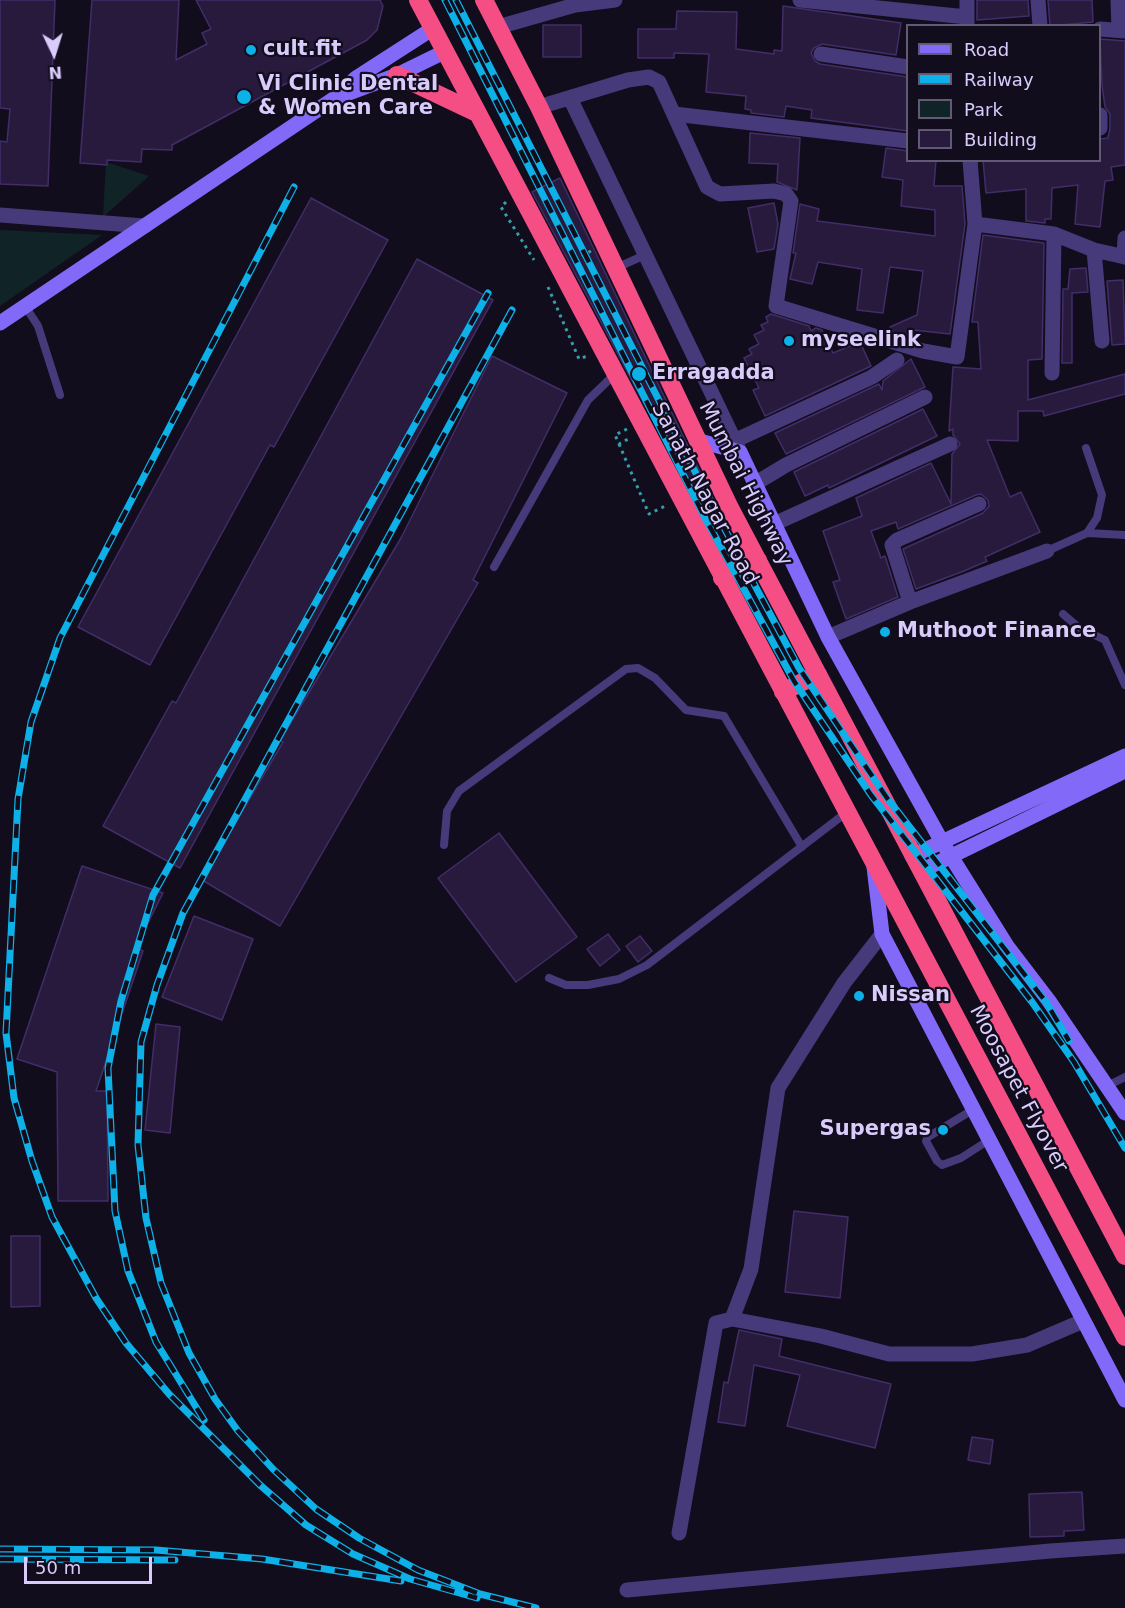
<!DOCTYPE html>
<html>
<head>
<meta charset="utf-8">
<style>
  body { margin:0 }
  #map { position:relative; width:1125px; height:1608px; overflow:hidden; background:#120d1d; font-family:"DejaVu Sans",sans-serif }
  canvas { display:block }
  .legend { position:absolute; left:906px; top:24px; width:195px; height:138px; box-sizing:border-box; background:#120d1d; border:2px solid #625976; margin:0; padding:8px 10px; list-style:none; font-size:18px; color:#d9ccfc }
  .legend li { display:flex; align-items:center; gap:12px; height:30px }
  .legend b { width:30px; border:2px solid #625976 }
  .north { position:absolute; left:24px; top:24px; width:60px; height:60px; -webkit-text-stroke:4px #120d1d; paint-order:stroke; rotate:176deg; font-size:16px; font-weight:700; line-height:24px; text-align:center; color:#d9ccfc }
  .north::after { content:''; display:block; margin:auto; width:21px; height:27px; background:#d9ccfc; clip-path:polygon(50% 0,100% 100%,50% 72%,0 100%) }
  .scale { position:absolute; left:24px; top:1557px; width:128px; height:27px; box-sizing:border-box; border:3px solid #d9ccfc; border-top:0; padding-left:8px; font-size:18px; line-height:21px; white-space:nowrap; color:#d9ccfc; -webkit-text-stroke:4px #120d1d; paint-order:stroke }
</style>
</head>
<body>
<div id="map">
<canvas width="1125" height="1608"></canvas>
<ul class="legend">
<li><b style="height:8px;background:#8269f7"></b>Road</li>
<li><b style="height:8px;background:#0db0e7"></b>Railway</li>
<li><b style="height:16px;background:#102427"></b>Park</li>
<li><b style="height:16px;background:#271a3d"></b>Building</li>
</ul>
<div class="north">N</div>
<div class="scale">50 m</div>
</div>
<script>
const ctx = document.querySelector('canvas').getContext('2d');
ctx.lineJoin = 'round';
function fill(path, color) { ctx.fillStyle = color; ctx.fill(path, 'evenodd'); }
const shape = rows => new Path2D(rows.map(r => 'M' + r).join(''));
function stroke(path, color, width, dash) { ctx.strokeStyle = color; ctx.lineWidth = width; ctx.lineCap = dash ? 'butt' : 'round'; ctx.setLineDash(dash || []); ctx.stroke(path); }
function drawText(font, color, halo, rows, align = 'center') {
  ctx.font = font + ' "DejaVu Sans",sans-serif'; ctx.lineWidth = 4.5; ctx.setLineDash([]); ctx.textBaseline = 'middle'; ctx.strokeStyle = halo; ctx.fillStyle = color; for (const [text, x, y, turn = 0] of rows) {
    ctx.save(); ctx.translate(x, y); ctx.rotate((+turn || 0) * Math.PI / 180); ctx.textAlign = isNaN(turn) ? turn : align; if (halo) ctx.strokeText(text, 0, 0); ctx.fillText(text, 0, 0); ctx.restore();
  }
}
fill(shape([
  [106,162,149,176,103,217],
  [0,230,102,235,0,306]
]), '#102427');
const building = shape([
  [0,0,55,0,48,186,0,184,0,141,7,142,10,109,0,108,0,0],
  [92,0,179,0,176,60,207,44,202,33,211,29,196,0,380,0,383,6,377,30,367,40,172,145,172,150,142,149,141,162,107,160,107,165,80,163,92,0],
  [977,0,1028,0,1029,16,977,20,977,0],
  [1048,0,1092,0,1093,22,1050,26,1048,0],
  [783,6,901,23,896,55,822,44,814,48,811,53,815,61,820,64,908,77,908,131,811,118,812,110,786,106,784,117,751,113,751,110,745,109,746,96,706,92,709,54,674,53,674,58,638,58,638,29,676,29,677,11,737,12,736,49,774,54,774,50,782,51,783,6],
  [543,25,581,25,581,57,543,57,543,25],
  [1100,39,1125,41,1125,165,1111,167,1113,180,1105,181,1100,227,1075,224,1078,185,1052,188,1051,219,1045,219,1045,223,1026,221,1026,189,986,193,983,160,1100,160,1100,139,1108,138,1110,128,1110,114,1105,107,1102,85,1100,39],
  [750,133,800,138,797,190,777,182,778,164,749,163,750,133],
  [886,148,908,151,908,160,936,160,934,186,962,186,965,224,950,334,913,330,912,338,890,331,890,327,917,315,923,271,890,267,883,313,857,310,862,269,818,262,812,284,790,279,796,253,793,253,800,204,819,209,817,221,935,236,935,210,901,206,903,180,882,177,886,148],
  [560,178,715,503,701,511,532,192,560,178],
  [311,198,388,240,274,447,270,445,150,665,78,627,311,198],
  [774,203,778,224,774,249,757,252,748,208,774,203],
  [983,235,1044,243,1042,359,1028,360,1028,400,1125,374,1125,394,1044,416,1043,411,1018,411,1018,441,987,440,1010,497,1021,492,1040,532,985,557,987,561,964,571,916,589,903,549,983,513,989,506,988,500,981,494,976,495,898,529,896,522,871,531,881,558,885,556,898,597,846,619,833,582,840,580,823,531,862,516,856,498,931,463,951,504,952,454,960,444,953,435,953,429,949,431,953,367,981,369,978,322,972,322,983,235],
  [417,259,493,300,180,868,103,826,172,701,176,703,417,259],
  [1086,268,1088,292,1072,293,1072,363,1062,363,1063,289,1068,289,1070,269,1086,268],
  [1123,280,1125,344,1112,345,1107,281,1123,280],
  [771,314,809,326,811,331,816,328,822,330,833,353,860,342,871,366,765,416,753,390,759,388,744,358,752,354,749,349,759,344,754,335,764,330,761,325,768,322,766,317,771,314],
  [492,356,567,393,473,580,478,583,280,926,202,880,283,742,280,741,401,538,492,356],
  [911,359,925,387,786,454,775,433,879,384,882,390,883,381,911,359],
  [923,409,937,436,829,488,828,485,805,496,794,472,923,409],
  [499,833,577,937,516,982,438,878,499,833],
  [82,866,163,893,136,947,143,951,96,1091,107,1091,108,1201,58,1201,57,1072,17,1059,82,866],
  [194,916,253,939,222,1020,162,997,194,916],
  [608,934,620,950,600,966,587,949,608,934],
  [640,936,652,951,638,962,626,946,640,936],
  [156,1024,180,1027,170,1133,145,1130,156,1024],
  [794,1211,848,1217,840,1298,785,1292,794,1211],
  [11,1236,40,1236,40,1306,11,1307,11,1236],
  [739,1330,782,1339,779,1356,891,1384,875,1448,787,1426,800,1375,754,1365,745,1426,718,1422,724,1382,728,1383,739,1330],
  [972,1437,993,1440,990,1464,968,1460,972,1437],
  [1082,1492,1084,1530,1064,1531,1064,1536,1030,1537,1029,1494,1082,1492]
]);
fill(building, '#271a3d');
stroke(building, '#422d68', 1.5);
stroke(shape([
  [506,202,501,207,534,260],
  [575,259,591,251],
  [548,287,579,359,587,356],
  [627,429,615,435,619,444,630,438],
  [619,444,649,514,665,506]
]), '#349ea9', 3, [3, 4.5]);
stroke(shape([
  [616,268,645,255],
  [25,306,38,326,60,395],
  [1086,448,1102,495,1097,518,1087,533],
  [1047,551,1087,533,1125,535],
  [494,567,588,400,615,374],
  [1063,614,1078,627,1105,640,1125,685],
  [444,845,447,811,459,791,626,669,638,668,655,678,686,710,724,716,802,847],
  [549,978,566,985,588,985,619,979,647,965,847,812],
  [1107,1086,1125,1077],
  [974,1109,928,1137,926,1141,937,1161,942,1165,961,1158,989,1140]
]), '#463a7a', 8);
stroke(shape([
  [800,0,967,17],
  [1038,0,1040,26],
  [1118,0,1119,30],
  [967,26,967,0],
  [498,27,575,5,615,0],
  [1100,29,1125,31],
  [821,54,908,67],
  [570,98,740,452],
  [539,107,628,80,649,77,659,82,707,187,720,194,774,191,786,194,791,201,776,306,923,351,957,357,975,224,970,160],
  [674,114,908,141],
  [1100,115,1100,128],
  [0,215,145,226],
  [975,224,1054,234,1094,250,1125,257],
  [1094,250,1102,341],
  [1124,257,1125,238],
  [1052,373,1054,234],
  [734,441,872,377,897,360],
  [756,483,786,465,925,397],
  [776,523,950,444],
  [910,602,892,545,897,540,979,504],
  [828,637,910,602,1047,551],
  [732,1319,751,1269,778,1088,844,983,882,934],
  [679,1533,716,1323,732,1319,821,1336,889,1354,972,1354,1027,1345,1083,1321],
  [627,1590,1050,1551,1125,1546]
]), '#463a7a', 15);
stroke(shape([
  [341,96,397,75,444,52],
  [0,323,335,98,356,78,432,29],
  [696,440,740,452,828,637,942,842,1007,946,1049,1001,1125,1113],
  [912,856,1125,756],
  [874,867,882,934,1125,1400],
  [921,871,1125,771]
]), '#8269f7', 15);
stroke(shape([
  [418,0,1125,1337],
  [484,0,539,107,730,508,1125,1256],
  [397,75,475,112],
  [722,578,758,560],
  [783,692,818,674]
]), '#f54e85', 18);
const rail = shape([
  [445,0,704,516,794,681,871,795,1032,1002,1074,1062,1125,1148],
  [456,0,714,509,799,668,887,798,1046,1002,1069,1041],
  [294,187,60,638,31,722,18,799,6,1033,14,1098,32,1161,52,1217,96,1298,126,1343,169,1394,260,1485,306,1525,353,1554,410,1579,477,1598],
  [512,310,183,913,157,985,141,1042,138,1145,146,1218,161,1283,189,1353,215,1399,238,1431,273,1469,316,1509,359,1538,418,1570,480,1594,536,1608],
  [204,1420,156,1342,128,1271,115,1211,108,1068,121,1001,153,895,488,293],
  [0,1549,156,1550,262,1559,401,1581],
  [0,1559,175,1560]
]);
stroke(rail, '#0db0e7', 7);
stroke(rail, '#120d1d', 4.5, [14]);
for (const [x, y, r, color] of [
  [251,50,6,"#0db0e7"],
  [244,97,8,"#0db0e7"],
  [789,341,6,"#0db0e7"],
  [639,374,8,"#0db0e7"],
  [885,632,6,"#0db0e7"],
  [859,996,6,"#0db0e7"],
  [943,1130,6,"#0db0e7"]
]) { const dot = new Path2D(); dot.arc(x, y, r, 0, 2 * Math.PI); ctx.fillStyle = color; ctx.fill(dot); stroke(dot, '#120d1d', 2); }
drawText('bold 21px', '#d9ccfc', '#120d1d', [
  ["cult.fit",263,50],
  ["Vi Clinic Dental",258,85],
  ["& Women Care",258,109],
  ["myseelink",801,341],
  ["Erragadda",652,374],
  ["Muthoot Finance",897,632],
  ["Nissan",871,996],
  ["Supergas",931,1130,"right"]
], 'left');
drawText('21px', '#d9ccfc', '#120d1d', [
  ["Mumbai Highway",745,484,63],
  ["Sanath Nagar Road",704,494,62],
  ["Moosapet Flyover",1018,1089,62]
]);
</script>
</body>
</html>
